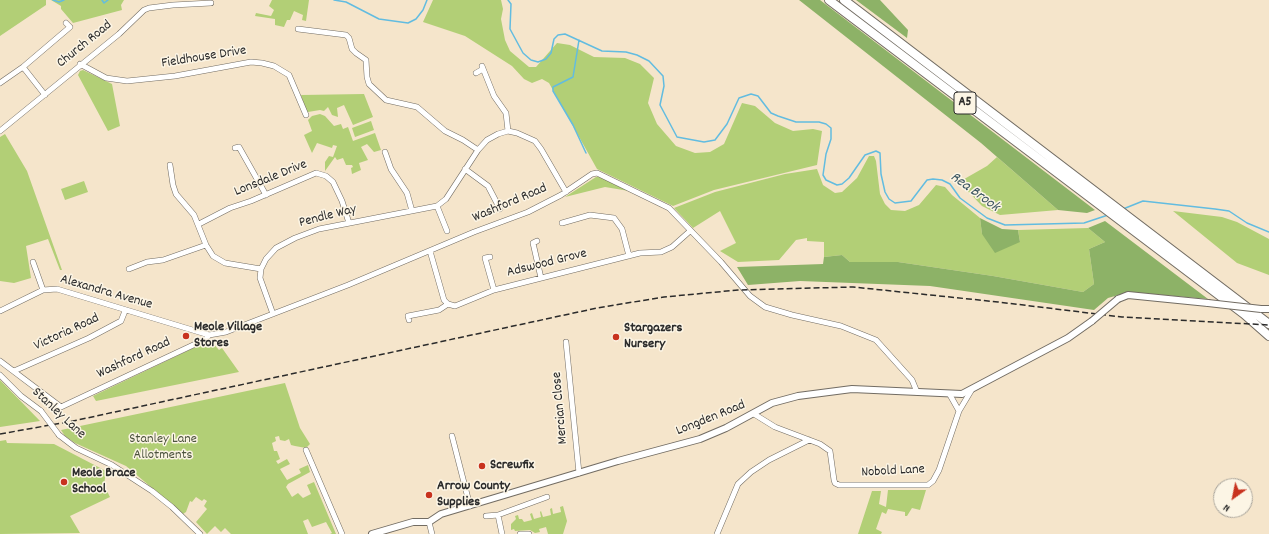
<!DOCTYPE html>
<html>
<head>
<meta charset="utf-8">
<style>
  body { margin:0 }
  #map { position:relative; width:1269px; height:534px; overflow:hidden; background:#f5e5cb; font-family:Dekko,sans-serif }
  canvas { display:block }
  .north { position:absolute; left:1213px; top:478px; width:40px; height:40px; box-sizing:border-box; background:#fcf5e5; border:1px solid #a8a49b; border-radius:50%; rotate:213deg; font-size:11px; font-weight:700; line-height:16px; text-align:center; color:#2b2b2b }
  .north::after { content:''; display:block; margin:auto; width:14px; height:18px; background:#c8321e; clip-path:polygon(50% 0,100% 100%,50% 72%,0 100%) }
</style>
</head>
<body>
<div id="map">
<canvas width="1269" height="534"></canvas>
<div class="north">N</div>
</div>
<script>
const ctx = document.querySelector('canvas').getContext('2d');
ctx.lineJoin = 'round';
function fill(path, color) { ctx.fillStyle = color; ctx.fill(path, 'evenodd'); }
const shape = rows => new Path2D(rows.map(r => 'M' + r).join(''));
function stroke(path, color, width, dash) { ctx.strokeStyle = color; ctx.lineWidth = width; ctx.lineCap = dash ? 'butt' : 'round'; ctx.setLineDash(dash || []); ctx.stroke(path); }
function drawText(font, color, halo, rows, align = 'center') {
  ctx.font = font + ' Dekko,sans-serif'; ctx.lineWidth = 3; ctx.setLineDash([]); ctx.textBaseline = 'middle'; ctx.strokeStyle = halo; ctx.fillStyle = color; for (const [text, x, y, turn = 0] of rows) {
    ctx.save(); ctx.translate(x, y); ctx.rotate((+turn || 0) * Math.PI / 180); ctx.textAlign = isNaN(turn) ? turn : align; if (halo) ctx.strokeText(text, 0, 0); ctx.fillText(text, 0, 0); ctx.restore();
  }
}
fill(shape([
  [0,0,46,0,46,5,0,36],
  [51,0,124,0,121,5,122,10,73,23,61,9,61,6],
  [272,0,309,0,306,21,302,20,303,15,294,11,290,20,287,20,284,27,275,25,275,19,255,16,256,13,271,16,274,10,269,6],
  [433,0,501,0,503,9,501,19,505,40,510,51,529,67,536,67,557,43,570,45,594,57,625,58,640,64,654,78,648,103,657,124,676,146,695,153,710,152,724,144,742,103,755,106,775,123,793,131,813,129,822,131,817,165,714,190,673,206,597,169,549,83,542,79,532,83,524,79,512,66,465,36,423,22],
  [83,70,112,84,120,126,108,131,78,75,80,71],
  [364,94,373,117,353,125,344,105,337,108,338,117,332,115,328,107,324,111,320,110,308,112,306,111,301,95],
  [320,114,325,116,334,126,341,124,343,129,348,127,353,141,375,133,381,150,374,152,367,144,361,147,368,160,359,163,361,170,352,174,351,168,353,167,352,165,346,165,343,158,337,160,335,157,325,171,325,162,329,156,333,157,337,146,333,145,332,148,317,143,312,153,304,135,312,131,308,120,312,116],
  [371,121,374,130,355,137,352,128],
  [5,134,27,171,62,270,60,270,48,239,26,246,31,278,14,283,0,281,0,137],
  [869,156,874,156,876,161,880,194,885,204,891,210,905,211,919,205,936,185,945,187,952,195,980,218,982,234,1020,242,1018,230,1088,228,1105,242,1089,249,1094,284,1083,292,993,276,898,262,850,262,842,255,824,257,824,242,807,241,807,238,796,240,779,260,738,262,720,251,736,243,720,211,693,228,674,208,715,192,785,174,817,169,823,185,835,193,842,192,857,178],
  [997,157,1058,210,1000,215,982,206,959,182,987,166],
  [596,177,601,177,629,191,605,187,565,197],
  [84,181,88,192,65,200,61,189],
  [1173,211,1222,217,1237,222,1269,239,1269,275,1237,263],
  [210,340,219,350,222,348,239,372,96,401,93,396],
  [0,380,40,421,0,427],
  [285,383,300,428,310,444,306,448,295,446,291,445,289,439,285,441,280,440,279,436,275,437,276,441,272,443,274,451,277,451,280,459,276,461,278,464,287,459,290,464,280,469,287,480,301,473,299,469,308,465,310,472,288,484,286,487,292,497,298,493,303,498,311,494,307,485,314,482,336,534,330,534,332,533,326,522,312,527,308,519,303,521,308,534,231,534,225,528,221,532,215,526,207,534,196,522,207,509,204,506,207,501,204,499,202,501,196,497,192,502,190,501,186,512,183,514,126,466,75,443,65,436,61,430],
  [6,440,7,443,54,444,106,471,104,485,110,497,70,516,80,533,0,534,0,441],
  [888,490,926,490,920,510,912,508,907,516,905,516,905,512,888,509,886,514,882,512,876,529,882,532,881,534,858,534,872,491,881,491,879,504,886,507],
  [563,506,567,521,563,534,548,534,546,527,539,529,540,532,535,533,530,530,515,531,514,529,511,530,511,524,516,519,515,516,518,515,519,519,522,519,524,522,532,520,530,514,532,513,534,519,541,517,540,512,541,511,543,517,551,515,550,509,552,508,553,514,561,512,560,507]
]), '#b2cf76');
fill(shape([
  [799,0,820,0,1095,210,1087,213,1058,210,981,143],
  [856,0,880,0,908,30,907,38],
  [980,218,1002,229,1018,230,1020,242,995,253,982,234],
  [1105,221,1208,299,1129,292,1108,298,1094,310,930,286,800,281,748,285,737,267,823,264,824,257,842,255,850,262,898,262,993,276,1083,292,1094,284,1089,249,1105,242,1088,228]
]), '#8db267');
stroke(shape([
  [53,0,59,2,64,0],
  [102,0,104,3,108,0],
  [334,0,346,2,379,19,408,23,416,19,423,10,427,0],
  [508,0,511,4,510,29,523,53,531,60,538,62,546,59,551,53,554,39,558,35,565,34,602,51,626,52,637,55,649,61,663,76,664,86,660,105,677,137,704,142,715,140,727,124,739,98,751,94,758,96,771,113,778,116,796,122,819,122,826,124,831,128,831,139,826,154,823,175,826,180,837,185,842,184,849,178,865,155,876,151,880,153,881,174,885,192,889,199,895,203,911,201,927,180,933,179,942,180,950,184,960,198,987,218,1005,225,1084,223,1108,215],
  [579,40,573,77,553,87,553,91,573,125,586,153],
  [1123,209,1143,201,1215,209,1229,211,1247,223,1269,232]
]), '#62bce0', 1.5);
const minor = shape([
  [298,29,346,35,349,38,352,49,356,53,366,60,367,77,369,84,386,100,417,107,445,131,463,140,478,150],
  [80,64,106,78,127,81,175,76,251,62,262,63,274,66,289,75,306,115],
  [482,66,494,96,506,113,508,131],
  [23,67,45,95],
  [476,73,483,69],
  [0,83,23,67,70,27,66,23],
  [0,131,119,34,144,10,149,8,173,5,211,3],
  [235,148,239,147,266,195],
  [385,152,391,169,407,193,412,211],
  [170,165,173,185,176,194,194,215,206,245,213,256,225,263,261,269],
  [465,169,488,186,500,209],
  [437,206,447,231],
  [562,223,590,215,614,218,622,229,629,256],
  [199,224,230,208,251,201,316,173,326,176,333,182,342,201,349,223],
  [537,241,533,243,541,278],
  [430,251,444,300,448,304],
  [490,257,485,258,494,290],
  [33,262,43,290],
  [129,269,147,262,163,260,206,245],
  [0,311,43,290,57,289,209,335,226,332,348,285,474,232,528,212,561,195,592,174,597,173,669,208,721,262,750,296,765,307,792,315,841,326,876,340,912,380,917,392],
  [273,314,260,278,261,269,266,259,276,248,295,238,319,229,437,206,446,199,478,150,487,140,498,134,508,131,517,133,535,141,541,149,566,192],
  [409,320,408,316,439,310,448,304,455,306,494,290,640,253,661,252,672,247,690,231],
  [566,342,579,473],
  [0,361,61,407,206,339,209,335],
  [14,371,89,338,121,321,125,311],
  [0,375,21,396,41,411],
  [950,395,959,411],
  [754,414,775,427,820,444,830,451,834,480,835,483,839,485,928,485,933,481,939,470,959,411,971,391],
  [59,435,76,448,112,465,152,491,172,507,200,534],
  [452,436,470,506],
  [306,450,342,534],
  [498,515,502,534],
  [486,516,498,515,547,497],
  [429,522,432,534],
  [520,534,529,534],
  [717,534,738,484,751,472,769,460,809,440]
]);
const tertiary = shape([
  [1118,299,1128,295,1208,303],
  [1261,309,1269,309],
  [372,534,413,522,429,522,441,514,618,461,700,439,726,428,772,403,798,396,852,389,962,394,1068,338,1092,321]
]);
const trunk = shape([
  [829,0,1244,314,1269,336],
  [844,0,1269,324]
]);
stroke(minor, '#726c63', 6);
stroke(tertiary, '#726c63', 8);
stroke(trunk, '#726c63', 10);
stroke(minor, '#fff', 5);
stroke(tertiary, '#fff', 6);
stroke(trunk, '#fff', 8);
stroke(shape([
  [0,434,73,421,597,308,664,297,738,290,853,287,998,302,1122,317,1269,325]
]), '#2b2b2b', 1.5, [6, 3]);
const minorBridge = shape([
  [41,411,59,435]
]);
const tertiaryBridge = shape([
  [1208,303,1261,309],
  [1092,321,1118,299]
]);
stroke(minorBridge, '#726c63', 6, []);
stroke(tertiaryBridge, '#726c63', 8, []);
stroke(minorBridge, '#fff', 5);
stroke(tertiaryBridge, '#fff', 6);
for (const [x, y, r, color] of [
  [186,336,4,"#c8321e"],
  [616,337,4,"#c8321e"],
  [482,466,4,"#c8321e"],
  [64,482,4,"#c8321e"],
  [429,495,4,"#c8321e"]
]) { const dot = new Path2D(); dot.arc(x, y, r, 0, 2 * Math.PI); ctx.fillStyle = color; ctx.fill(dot); stroke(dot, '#fcf5e5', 1.5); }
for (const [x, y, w] of [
  [965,103,22]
]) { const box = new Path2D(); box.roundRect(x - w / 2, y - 11, w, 22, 3); ctx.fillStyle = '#fcf5e5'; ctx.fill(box); stroke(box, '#2b2b2b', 1); }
drawText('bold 13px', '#2b2b2b', null, [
  ["A5",965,103]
]);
drawText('14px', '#2b2b2b', '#fcf5e5', [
  ["Church Road",85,45,-39],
  ["Fieldhouse Drive",204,58,-9],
  ["Lonsdale Drive",271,179,-22],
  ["Washford Road",510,204,-23],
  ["Pendle Way",328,217,-14],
  ["Adswood Grove",547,264,-14],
  ["Alexandra Avenue",106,293,16],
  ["Victoria Road",67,333,-25],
  ["Washford Road",134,359,-25],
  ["Mercian Close",561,408,-95],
  ["Stanley Lane",58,414,43],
  ["Longden Road",711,419,-22],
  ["Nobold Lane",893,472,-3]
]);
drawText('bold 14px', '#2b2b2b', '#fcf5e5', [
  ["Meole Village",194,328],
  ["Stores",194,344],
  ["Stargazers",624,329],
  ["Nursery",624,345],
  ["Screwfix",490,466],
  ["Meole Brace",72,474],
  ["School",72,490],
  ["Arrow County",437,487],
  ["Supplies",437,503]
], 'left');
drawText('14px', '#4d543e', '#fcf5e5', [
  ["Stanley Lane",163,440],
  ["Allotments",163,456]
]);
drawText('italic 15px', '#3c5661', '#fcf5e5', [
  ["Rea Brook",974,193,36]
]);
</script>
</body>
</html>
